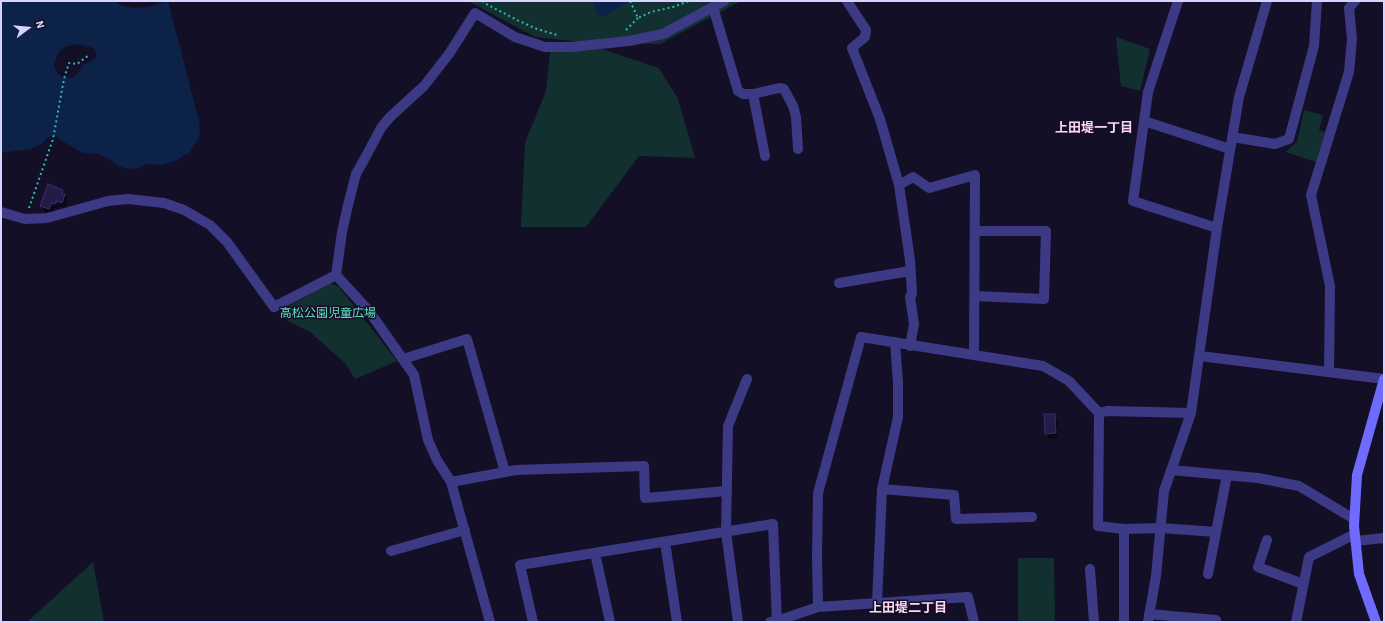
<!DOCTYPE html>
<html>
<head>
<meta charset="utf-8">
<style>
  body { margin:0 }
  #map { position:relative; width:1385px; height:623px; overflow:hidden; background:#130f26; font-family:"Source Sans 3",sans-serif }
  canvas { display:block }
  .frame { position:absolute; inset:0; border:2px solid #d9d4ff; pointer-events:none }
  .north { position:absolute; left:8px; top:8px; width:40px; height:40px; -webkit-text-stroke:3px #130f26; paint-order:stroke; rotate:74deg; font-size:11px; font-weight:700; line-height:16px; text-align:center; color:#d9d4ff }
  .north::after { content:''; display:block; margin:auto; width:14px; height:18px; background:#d9d4ff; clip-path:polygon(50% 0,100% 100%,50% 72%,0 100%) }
</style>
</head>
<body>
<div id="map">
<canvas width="1385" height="623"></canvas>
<div class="frame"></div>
<div class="north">N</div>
</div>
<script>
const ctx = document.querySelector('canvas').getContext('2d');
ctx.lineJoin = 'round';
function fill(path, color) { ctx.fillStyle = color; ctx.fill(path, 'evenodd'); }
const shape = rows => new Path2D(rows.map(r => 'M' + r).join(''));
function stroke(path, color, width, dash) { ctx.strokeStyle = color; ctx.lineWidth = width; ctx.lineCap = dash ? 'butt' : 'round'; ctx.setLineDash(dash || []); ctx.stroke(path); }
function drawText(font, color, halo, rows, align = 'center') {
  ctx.font = font + ' "Source Sans 3","Noto Sans JP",sans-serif'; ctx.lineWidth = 3; ctx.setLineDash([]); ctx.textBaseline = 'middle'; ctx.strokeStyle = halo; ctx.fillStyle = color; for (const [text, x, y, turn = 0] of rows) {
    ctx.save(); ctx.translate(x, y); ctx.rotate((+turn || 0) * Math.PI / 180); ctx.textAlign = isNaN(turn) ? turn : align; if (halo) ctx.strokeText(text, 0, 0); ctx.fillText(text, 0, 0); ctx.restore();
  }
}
fill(shape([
  [468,1,741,1,660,44,579,42,535,37],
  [1116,37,1150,49,1140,91,1121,86],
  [551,44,599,48,659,68,678,99,695,158,639,156,586,227,521,227,525,143,546,91],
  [1304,110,1323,115,1319,130,1325,132,1316,162,1285,152,1297,142],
  [330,283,339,287,397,361,355,379,345,363,310,332,288,321,282,310],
  [1018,558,1054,558,1055,622,1018,622],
  [93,562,104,622,27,622]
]), '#12302f');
fill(shape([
  [3,1,115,1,121,5,133,8,148,7,168,1,199,121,200,135,190,152,175,161,162,165,145,164,139,168,128,169,118,166,108,158,98,154,83,153,62,141,54,135,48,137,42,144,30,149,1,153,1,4],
  [77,44,93,48,96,52,97,57,93,60,83,65,77,74,74,77,68,78,62,77,57,73,54,65,58,53,64,47],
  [594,1,635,1,624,4,604,17,597,14]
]), '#0c2248');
fill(shape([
  [62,190,67,201,65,208,59,206,59,209,55,208,52,215,45,212,42,206],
  [1055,415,1058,421,1058,439,1049,439,1046,433]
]), '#0007');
const building = shape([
  [48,184,63,190,62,194,65,194,62,203,56,201,56,204,52,203,49,209,40,206,48,184],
  [1044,414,1055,414,1056,433,1045,434,1044,414]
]);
fill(building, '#241b47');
stroke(building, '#3b2d73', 1);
stroke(shape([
  [482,1,488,5,519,21,537,29,557,35],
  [630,1,638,18,651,12,673,7,689,1],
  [626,30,638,18],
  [29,208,53,139,64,79,69,63,77,64,89,55]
]), '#2fb8b0', 2, [2, 3]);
stroke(shape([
  [847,1,866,30,865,37,852,48,880,119,899,185,910,260,912,294,910,297,914,324,910,346],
  [1178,1,1148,92,1133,201,1217,228,1239,97,1267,1],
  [713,7,738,91,743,94,753,94,779,88,784,89,793,106,796,117,798,149],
  [753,94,765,156],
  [1144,121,1230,149],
  [1232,137,1275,144,1289,139,1314,46,1317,1],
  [899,185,913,177,929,188,975,175,974,355],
  [1,212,25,219,47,218,108,201,128,199,164,203,184,210,210,225,227,242,274,307,336,275],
  [975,231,1046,231,1044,299,975,296],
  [336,275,342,232,348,205,356,174,365,158,381,128,390,117,424,86,449,54,475,13,515,37,545,47,571,47,629,41,663,34,724,1],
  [336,275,369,311,414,375,428,440,437,460,451,482,490,622],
  [839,283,910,271],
  [1200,356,1384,379],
  [403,359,467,339,505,472],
  [1329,372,1330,286,1311,195,1349,72,1352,39,1349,8,1355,1],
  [1099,413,1098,526,1124,529,1161,528,1216,532],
  [1171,470,1258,478,1299,486,1354,519],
  [451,482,516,470,644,466,645,498,727,491],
  [882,489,954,495,956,519,1032,517],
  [1124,529,1124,622],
  [1267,540,1258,567,1303,584],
  [1356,541,1384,538],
  [665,542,677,622],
  [391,551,465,530],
  [595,553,610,622],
  [1090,569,1094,622],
  [1208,574,1227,475],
  [877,603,882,489,898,417,898,383,895,342],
  [818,607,817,556,818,493,861,337,1043,366,1069,381,1099,413,1107,411,1191,413],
  [1149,614,1216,620],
  [533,622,520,565,773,524,777,622],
  [738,622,726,532,728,426,747,379],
  [770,622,777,621,818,607,968,597,974,622],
  [1148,622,1156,576,1164,491,1191,413,1217,228],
  [1296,622,1309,557,1351,536]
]), '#3d3a85', 10);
stroke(shape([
  [1376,622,1359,574,1354,526,1357,475,1384,379]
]), '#6f6bff', 10);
drawText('12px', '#5fe0c0', '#130f26', [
  ["高松公園児童広場",328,314]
]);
drawText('bold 13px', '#ffd6f0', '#130f26', [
  ["上田堤一丁目",1094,129],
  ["上田堤二丁目",908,609]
]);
</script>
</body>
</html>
